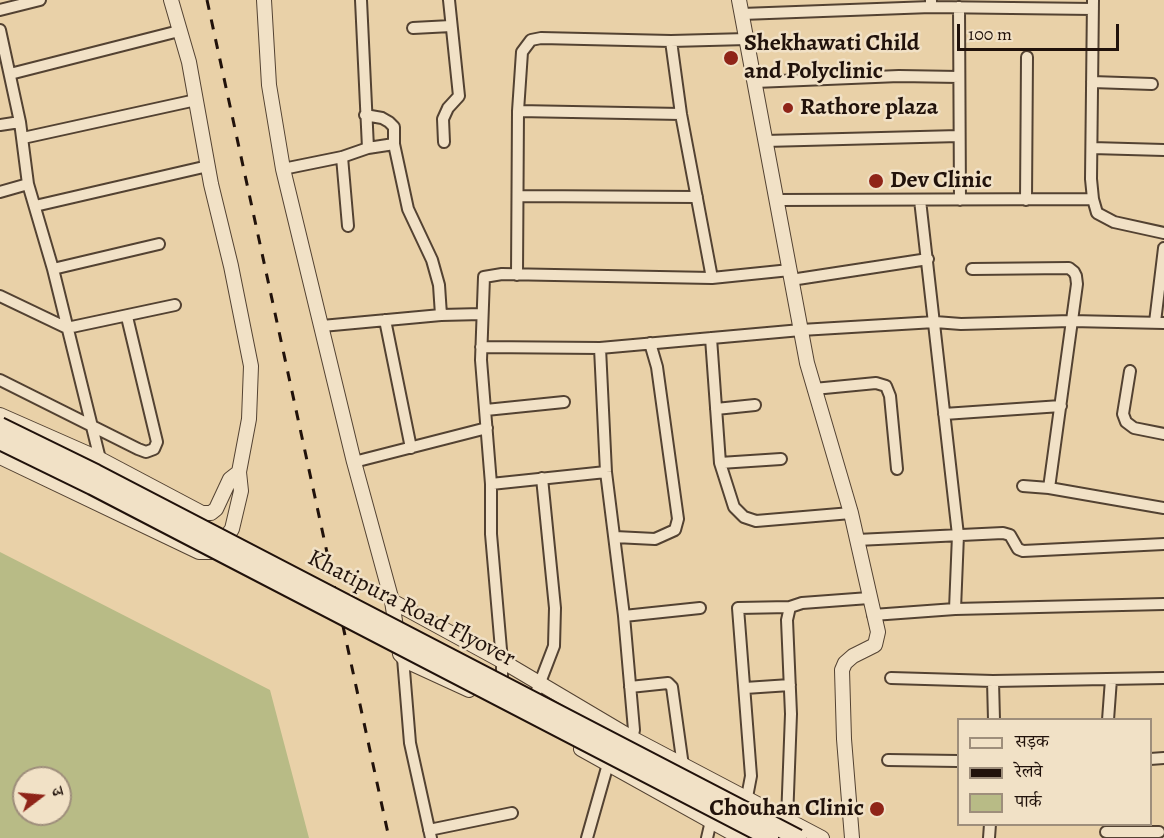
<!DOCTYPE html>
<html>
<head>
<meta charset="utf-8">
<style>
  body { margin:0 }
  #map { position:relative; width:1164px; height:838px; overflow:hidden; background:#e9d1a8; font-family:Alegreya,"Noto Serif Devanagari",serif }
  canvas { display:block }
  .legend { position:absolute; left:957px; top:718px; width:195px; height:108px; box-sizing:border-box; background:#f1e1c6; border:2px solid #9e8e7b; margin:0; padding:8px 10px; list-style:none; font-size:18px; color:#21120b }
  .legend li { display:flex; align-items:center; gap:12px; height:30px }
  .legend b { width:30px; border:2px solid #9e8e7b }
  .north { position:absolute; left:12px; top:766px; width:60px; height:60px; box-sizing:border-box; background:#f1e1c6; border:2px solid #9e8e7b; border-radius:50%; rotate:74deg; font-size:16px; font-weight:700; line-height:24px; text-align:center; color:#21120b }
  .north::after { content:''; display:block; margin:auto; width:21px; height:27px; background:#8f2418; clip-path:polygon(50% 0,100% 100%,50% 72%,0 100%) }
  .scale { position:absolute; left:957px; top:24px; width:162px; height:27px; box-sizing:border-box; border:3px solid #21120b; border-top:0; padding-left:8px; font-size:18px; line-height:21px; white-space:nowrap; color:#21120b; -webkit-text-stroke:4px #f1e1c6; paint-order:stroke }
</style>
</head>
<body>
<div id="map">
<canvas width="1164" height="838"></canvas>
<ul class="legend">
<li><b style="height:8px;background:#f1e1c6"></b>सड़क</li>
<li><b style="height:8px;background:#21120b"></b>रेलवे</li>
<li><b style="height:16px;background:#b8bb86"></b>पार्क</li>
</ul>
<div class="north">उ</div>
<div class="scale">100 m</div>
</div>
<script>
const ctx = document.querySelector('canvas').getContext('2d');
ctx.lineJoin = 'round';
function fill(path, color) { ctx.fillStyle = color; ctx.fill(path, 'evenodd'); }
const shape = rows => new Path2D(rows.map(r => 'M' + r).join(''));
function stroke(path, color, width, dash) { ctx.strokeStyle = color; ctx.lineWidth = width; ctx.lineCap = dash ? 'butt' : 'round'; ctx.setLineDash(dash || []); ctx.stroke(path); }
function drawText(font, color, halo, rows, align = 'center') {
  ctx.font = font + ' Alegreya,serif'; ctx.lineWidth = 5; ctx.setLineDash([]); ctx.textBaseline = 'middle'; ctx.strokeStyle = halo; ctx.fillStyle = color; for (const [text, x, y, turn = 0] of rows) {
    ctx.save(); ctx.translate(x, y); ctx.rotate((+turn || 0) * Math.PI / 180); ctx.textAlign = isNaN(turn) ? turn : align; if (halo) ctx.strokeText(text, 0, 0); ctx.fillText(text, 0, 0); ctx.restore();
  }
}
fill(shape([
  [0,552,270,690,309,838,0,838],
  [24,778,60,778,60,814,24,814]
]), '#b8bb86');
const minor = shape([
  [361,0,368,148],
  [1093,0,1091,179,1093,199,1097,213,1114,222,1164,233],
  [931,1,931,7,1093,9],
  [959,7,960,200],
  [0,10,40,0],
  [742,14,931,7],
  [413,28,451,26],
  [0,30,20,122,28,184,53,269,100,459],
  [671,41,681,114,712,278],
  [10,74,179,31],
  [755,82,899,76,959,77],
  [1092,82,1152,84],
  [518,111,681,114],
  [365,115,382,118,389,122,394,127,394,144],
  [0,125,20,122],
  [23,138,196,100],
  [765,141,959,136],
  [444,142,443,119,448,108,459,96,449,0],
  [1092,148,1164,150],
  [342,157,348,226],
  [283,169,342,157,368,148,394,144,408,209,432,260,439,285,441,315],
  [0,192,28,184],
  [518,196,697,197],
  [776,200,1093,199],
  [920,200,958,535,955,609],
  [1026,200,1027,57],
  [35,206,208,166],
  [53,269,159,244],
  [972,269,1069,268,1074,272,1076,276,1077,284,1049,488,1164,508],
  [517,275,518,111,522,52,531,40,541,38,671,41,747,39],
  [791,280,928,259],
  [0,296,67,328,175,305],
  [385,320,411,448],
  [1155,322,1164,248],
  [322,326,441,315,482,314],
  [711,338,720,463,734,507,744,517,756,521,851,513],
  [481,347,600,348,801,330,935,322,961,324,1071,321,1164,323],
  [600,348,606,472,624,616,634,730,632,738],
  [1130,371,1123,414,1126,422,1134,428,1164,434],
  [0,380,138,449,146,452,154,449,157,442,127,317],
  [814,389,876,383,886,386,890,396,897,469],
  [716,409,755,405],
  [486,410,564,402],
  [944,414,1061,406],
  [354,462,487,428],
  [720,463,781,459],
  [491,484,606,472],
  [1023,486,1049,488],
  [615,537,655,539,675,530,678,519,657,367,650,343],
  [857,540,1003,533,1010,535,1018,549,1023,551,1164,544],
  [873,615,955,609,1164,604],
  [624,616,700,608],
  [403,658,410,743,431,838],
  [891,678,993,681,1164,678],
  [993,681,994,720],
  [502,687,502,661,491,534,491,484,481,360,484,277,502,274,712,278,790,270],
  [630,687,668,683,672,687,683,766],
  [745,688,790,685],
  [531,706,554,646,555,608,542,478],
  [1108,720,1111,679],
  [1150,759,1164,758],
  [888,760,958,761],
  [747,797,751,776,738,608,790,607],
  [787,820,791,714,787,620,790,607,802,603,869,598],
  [429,830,512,813],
  [1106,832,1159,832],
  [587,838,608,764],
  [707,838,711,821],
  [989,838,990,824]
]);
const tertiary = shape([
  [264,0,269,85,283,169,354,462,392,601,400,654,408,662,469,690],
  [739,0,807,363,851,513,878,632,875,645,853,656,845,663,842,670,844,739,852,838],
  [0,415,100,459,202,513,211,513,216,509,230,479,239,472],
  [0,457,199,552,215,552,232,529,241,491,239,472,249,419,251,366,231,266,211,184,189,62,171,0],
  [392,601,502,661,632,738,822,838],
  [581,749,741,838]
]);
stroke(minor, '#534232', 14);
stroke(tertiary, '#534232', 16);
stroke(minor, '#f1e1c6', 10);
stroke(tertiary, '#f1e1c6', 14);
stroke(shape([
  [207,0,389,838]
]), '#21120b', 3, [10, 10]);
const secondaryBridge = shape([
  [0,426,96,473,798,838],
  [0,441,92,486,770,838]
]);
stroke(secondaryBridge, '#21120b', 20, []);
stroke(secondaryBridge, '#f1e1c6', 16);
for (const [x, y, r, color] of [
  [731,58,8,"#8f2418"],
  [788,108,6,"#8f2418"],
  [876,181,8,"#8f2418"],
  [877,809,8,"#8f2418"]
]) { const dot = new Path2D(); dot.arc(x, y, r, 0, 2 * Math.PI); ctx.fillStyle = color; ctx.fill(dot); stroke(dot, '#f1e1c6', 2); }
drawText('bold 24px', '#21120b', '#f1e1c6', [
  ["Shekhawati Child",744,44],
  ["and Polyclinic",744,72],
  ["Rathore plaza",800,108],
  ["Dev Clinic",890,181],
  ["Chouhan Clinic",864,809,"right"]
], 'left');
drawText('24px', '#21120b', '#f1e1c6', [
  ["Khatipura Road Flyover",411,609,27]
]);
</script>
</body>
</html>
